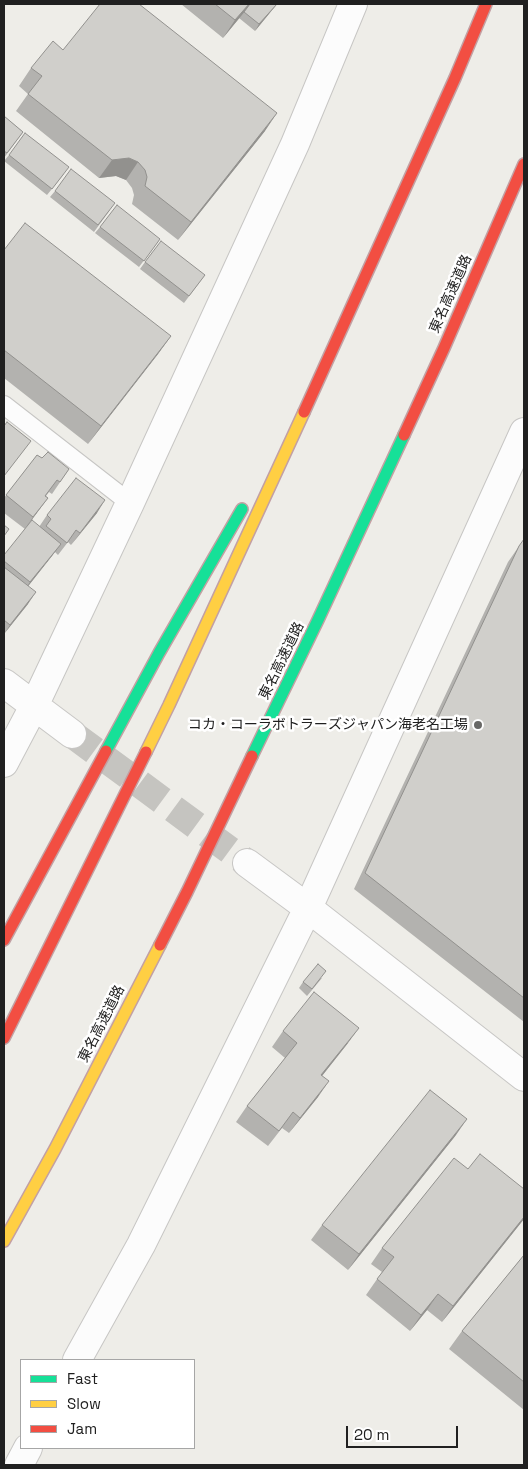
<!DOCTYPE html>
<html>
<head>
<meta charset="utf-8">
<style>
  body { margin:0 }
  #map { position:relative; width:528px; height:1469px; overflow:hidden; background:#eeede8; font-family:"Space Grotesk",sans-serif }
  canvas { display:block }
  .frame { position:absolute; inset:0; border:5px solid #202020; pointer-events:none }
  .legend { position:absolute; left:20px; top:1359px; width:175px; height:90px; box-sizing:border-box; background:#fff; border:1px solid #a6a6a6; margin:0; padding:6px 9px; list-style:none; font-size:15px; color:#202020 }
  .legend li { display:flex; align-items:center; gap:10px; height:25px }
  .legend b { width:25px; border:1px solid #a6a6a6 }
  .scale { position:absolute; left:346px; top:1426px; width:112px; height:22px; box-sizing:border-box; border:2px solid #202020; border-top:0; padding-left:6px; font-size:15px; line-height:18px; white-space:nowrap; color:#202020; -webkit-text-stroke:4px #fff; paint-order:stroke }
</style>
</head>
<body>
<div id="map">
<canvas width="528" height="1469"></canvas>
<div class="frame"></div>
<ul class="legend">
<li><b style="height:6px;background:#16e098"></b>Fast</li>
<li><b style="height:6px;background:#ffcf43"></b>Slow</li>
<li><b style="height:6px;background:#f24e42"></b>Jam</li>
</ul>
<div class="scale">20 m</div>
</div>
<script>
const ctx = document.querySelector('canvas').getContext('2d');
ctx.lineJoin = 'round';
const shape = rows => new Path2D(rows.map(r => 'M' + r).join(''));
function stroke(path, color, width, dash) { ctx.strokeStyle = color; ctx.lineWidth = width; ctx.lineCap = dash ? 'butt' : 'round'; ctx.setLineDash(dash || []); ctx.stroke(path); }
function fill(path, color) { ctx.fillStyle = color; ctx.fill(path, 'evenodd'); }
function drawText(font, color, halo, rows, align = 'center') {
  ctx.font = font + ' "Space Grotesk","Noto Sans JP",sans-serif'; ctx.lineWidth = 5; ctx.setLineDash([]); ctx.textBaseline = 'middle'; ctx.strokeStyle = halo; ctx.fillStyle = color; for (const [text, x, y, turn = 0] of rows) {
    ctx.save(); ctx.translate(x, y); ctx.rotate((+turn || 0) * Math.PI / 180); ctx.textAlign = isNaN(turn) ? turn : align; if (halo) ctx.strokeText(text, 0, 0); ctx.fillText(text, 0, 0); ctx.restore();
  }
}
stroke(shape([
  [72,734,247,863]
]), '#c5c4c0', 28, [28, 14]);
const lane = shape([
  [4,405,130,503]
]);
const street = shape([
  [4,683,72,734],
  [4,763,34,706,130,503,295,144,353,4],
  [247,863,308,908,524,1077],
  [77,1360,141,1245,308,908,524,432],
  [19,1465,28,1448]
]);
const fast = shape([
  [106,751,159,653,242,509],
  [252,756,317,622,404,435]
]);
const slow = shape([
  [146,752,169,705,304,412],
  [4,1241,55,1149,160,945]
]);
const jam = shape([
  [304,412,455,78,486,4],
  [404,435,444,348,524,164],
  [4,940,106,751],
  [160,945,187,892,252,756],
  [4,1038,146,752]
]);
stroke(lane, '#c7c6c4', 20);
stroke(street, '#c7c6c4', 30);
stroke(fast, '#c3a0a3', 14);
stroke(slow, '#c3a0a3', 14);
stroke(jam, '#c3a0a3', 14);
stroke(lane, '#fcfcfc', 18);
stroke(street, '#fcfcfc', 28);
stroke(fast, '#16e098', 11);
stroke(slow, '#ffcf43', 11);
stroke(jam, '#f24e42', 11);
fill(shape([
  [181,4,277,4,255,31,239,18,240,17,223,38],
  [63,50,265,131,178,240,132,204,134,195,132,188,126,180,116,176,99,178,16,111,28,94,19,86,31,68],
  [4,116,23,132,4,158],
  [9,155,64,174,47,195,4,161],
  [55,191,110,210,94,232,50,197],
  [100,227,160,239,139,267,95,233],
  [4,250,171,336,158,354,88,444,4,378],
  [145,262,205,275,184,303,140,269],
  [37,455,42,458,69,469,52,494,49,492,46,496,48,498,25,529,4,513,4,498],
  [97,513,71,545,68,542,58,555,55,552,28,586,28,604,4,634,4,555,39,527,47,515],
  [524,539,524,1022,354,889,508,562],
  [322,978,307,996,299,988,303,982],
  [283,1031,348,1043,322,1076,318,1097,289,1133,282,1128,268,1146,236,1122,247,1106,285,1058,272,1047],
  [456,1135,348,1270,311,1240,322,1225],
  [468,1169,524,1189,524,1219,442,1322,427,1310,410,1331,366,1295,382,1272,371,1264,382,1248],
  [524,1255,524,1410,449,1349,462,1331]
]), '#b3b2af');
fill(shape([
  [249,4,251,4,223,38,235,20],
  [277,4,273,9,255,31,259,24],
  [277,113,265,131,178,240,191,222],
  [129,158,138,162,126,180,116,176,99,178,112,160],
  [171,336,158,354,88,444,101,426],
  [48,498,39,510,25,529,33,517],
  [105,500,97,513,71,545,80,533],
  [61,544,52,556,22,594,30,582],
  [36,592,28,604,4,634,10,625],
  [359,1028,348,1043,310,1091,321,1075],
  [329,1081,318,1097,289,1133,300,1118],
  [467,1119,456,1135,348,1270,359,1254],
  [524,1217,524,1219,442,1322,453,1306],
  [438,1294,427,1310,410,1331,421,1315]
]), '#92918e');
const building = shape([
  [100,4,139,4,277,113,191,222,145,186,147,177,145,170,138,162,129,158,112,160,28,94,42,76,31,68,53,41,63,50,100,4],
  [215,4,249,4,235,20,215,4],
  [250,4,277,4,259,24,244,12,250,4],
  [4,116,23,132,7,153,4,151,4,116],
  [25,133,69,167,52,189,9,155,25,133],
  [71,169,115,203,98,225,55,191,71,169],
  [117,205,160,239,144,261,100,227,117,205],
  [25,223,171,336,101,426,4,350,4,250,25,223],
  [161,241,205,275,189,296,145,262,161,241],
  [7,422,31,441,4,476,4,426,7,422],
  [48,452,69,469,60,482,57,480,45,496,48,498,33,517,6,495,37,455,42,458,48,452],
  [76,478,105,500,80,533,76,530,67,543,46,526,51,519,47,515,76,478],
  [32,520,61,544,30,582,4,561,4,555,32,520],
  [4,525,9,529,4,536,4,525],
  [524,539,524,998,365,873,519,546,524,539],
  [4,567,36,592,10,625,4,620,4,567],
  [318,964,326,971,312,989,303,982,318,964],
  [314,992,359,1028,321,1075,329,1081,300,1118,293,1112,279,1131,247,1106,297,1043,283,1031,314,992],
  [430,1090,467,1119,359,1254,322,1225,430,1090],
  [480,1154,524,1189,524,1217,453,1306,438,1294,421,1315,377,1279,394,1257,382,1248,454,1158,468,1169,480,1154],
  [524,1255,524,1382,462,1331,524,1255]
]);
fill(building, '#d0cfcb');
stroke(building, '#92918e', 1);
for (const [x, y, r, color] of [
  [478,725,5,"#686866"]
]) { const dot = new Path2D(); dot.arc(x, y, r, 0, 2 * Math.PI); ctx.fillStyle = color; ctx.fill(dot); stroke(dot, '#fff', 2); }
drawText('14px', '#202020', '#fff', [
  ["東名高速道路",451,294,-66],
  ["東名高速道路",282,661,-64],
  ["東名高速道路",102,1024,-63]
]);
drawText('14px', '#202020', '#fff', [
  ["コカ・コーラボトラーズジャパン海老名工場",468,725]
], 'right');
</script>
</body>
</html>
